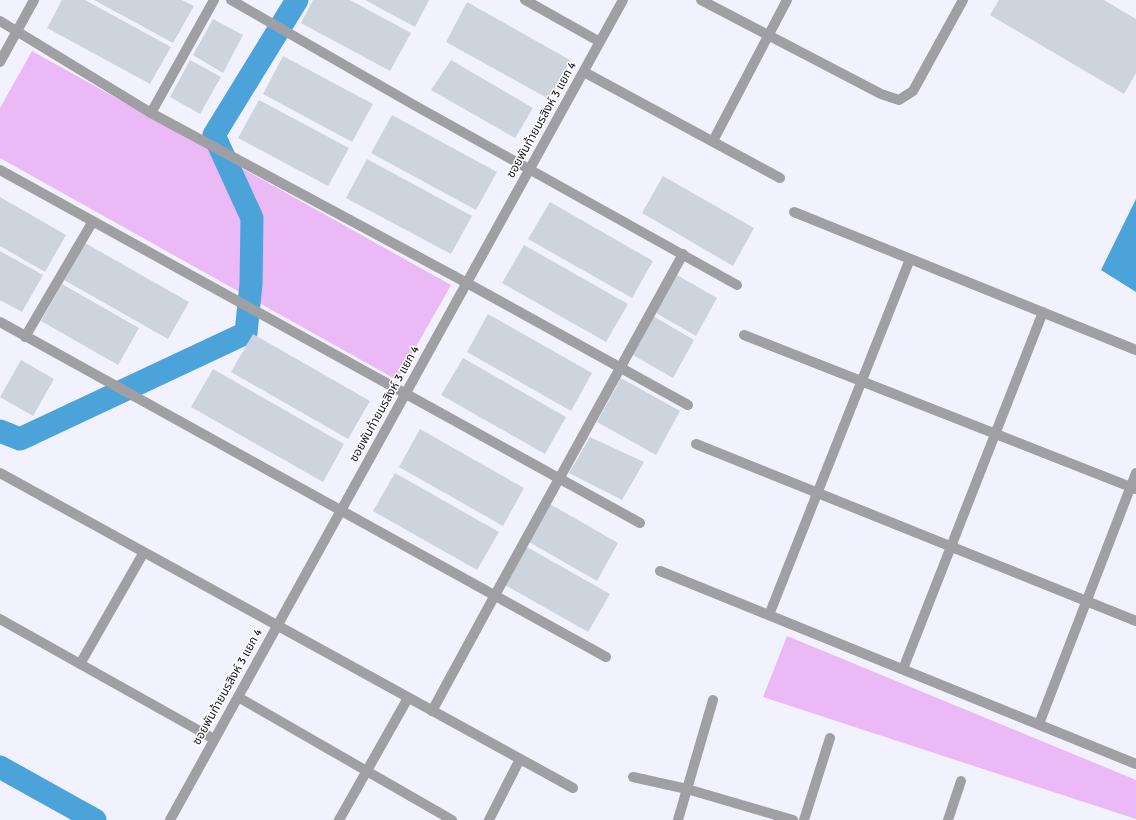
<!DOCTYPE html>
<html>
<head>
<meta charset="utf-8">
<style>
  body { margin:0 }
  canvas { display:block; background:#f1f2fd }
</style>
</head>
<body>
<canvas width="1136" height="820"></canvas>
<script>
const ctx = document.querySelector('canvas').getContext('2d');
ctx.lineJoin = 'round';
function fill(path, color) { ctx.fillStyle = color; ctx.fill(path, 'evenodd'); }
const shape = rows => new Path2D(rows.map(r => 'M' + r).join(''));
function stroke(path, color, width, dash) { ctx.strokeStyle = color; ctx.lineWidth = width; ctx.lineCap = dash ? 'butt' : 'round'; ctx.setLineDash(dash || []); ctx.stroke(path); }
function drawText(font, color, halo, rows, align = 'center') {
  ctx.font = font + ' Signika,"Noto Sans Thai",sans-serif'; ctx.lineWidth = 3; ctx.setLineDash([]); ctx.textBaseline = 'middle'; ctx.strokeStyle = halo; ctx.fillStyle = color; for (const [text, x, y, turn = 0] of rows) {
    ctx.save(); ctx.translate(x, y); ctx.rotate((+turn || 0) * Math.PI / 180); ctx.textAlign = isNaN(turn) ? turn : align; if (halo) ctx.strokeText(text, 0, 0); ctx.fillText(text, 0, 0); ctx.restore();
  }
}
fill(shape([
  [32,51,451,285,397,380,0,158,0,108],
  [787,636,1136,780,1136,819,763,697]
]), '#ebb9f6');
fill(shape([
  [1136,199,1136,292,1101,270]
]), '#4ba3d9');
stroke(shape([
  [0,431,20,439,246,333,251,284,252,218,214,135,297,0],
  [0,767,95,820]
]), '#4ba3d9', 23);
fill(shape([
  [62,0,85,0,171,47,150,84,47,28],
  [94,0,182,0,194,6,173,43],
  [313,0,350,0,411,33,390,71,301,23],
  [365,0,429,0,415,27],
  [999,0,1104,0,1136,19,1136,73,1124,94,990,15],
  [467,2,570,60,549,99,446,42],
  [213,19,243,35,223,73,193,55],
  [283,56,373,104,352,142,263,94],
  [190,60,221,77,200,114,170,97],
  [451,60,533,108,515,138,431,90],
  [259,100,349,148,328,186,238,138],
  [392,115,497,172,476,210,371,153],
  [367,159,472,216,451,254,346,198],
  [663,176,754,228,733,266,642,213],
  [0,197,66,235,45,272,0,246],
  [550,202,653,261,632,298,528,239],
  [85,243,189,302,168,339,64,280],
  [524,245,628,304,606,342,502,283],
  [0,251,43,275,22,312,0,300],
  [670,271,717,298,696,336,649,309],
  [62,284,139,328,118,365,41,321],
  [648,313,694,340,673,378,626,351],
  [488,314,592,373,571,411,467,352],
  [253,334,370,401,348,439,231,372],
  [463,358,566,417,545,454,441,395],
  [21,360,54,379,33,416,0,397],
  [213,369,344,444,323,482,191,407],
  [621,378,680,411,656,455,597,422],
  [420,429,524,488,503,526,399,467],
  [590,437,644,462,622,500,569,473],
  [395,473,499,532,477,570,373,511],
  [543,500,618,543,597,581,522,538],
  [520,543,610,594,588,632,498,581]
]), '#ced4dd');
stroke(shape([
  [151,113,214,0],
  [713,141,787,0],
  [432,711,495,595,683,254],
  [633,777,687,789,793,820]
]), '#a09fa3', 10);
stroke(shape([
  [231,0,414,105,737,285],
  [525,0,600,42],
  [701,0,881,94,899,100,913,91,963,0],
  [0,21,151,113,467,283,688,405],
  [0,62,34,0],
  [584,72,780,178],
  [0,170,640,523],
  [794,212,1136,350],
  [0,322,606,657],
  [744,335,1136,489],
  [25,337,93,221],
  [696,444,1136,621],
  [0,473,573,788],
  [660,571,1136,764],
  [769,615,910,259],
  [0,619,214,739],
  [80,664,144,552],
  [903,669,1043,312],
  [238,697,452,820],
  [1039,724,1136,473],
  [170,820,623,0],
  [339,820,408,698],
  [489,820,520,759],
  [678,820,713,700],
  [804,820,830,738],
  [948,820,961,781]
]), '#a09fa3', 10);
drawText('12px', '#202024', '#fff', [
  ["ซอยพันท้ายนรสิงห์ 3 แยก 4",542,120,-61],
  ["ซอยพันท้ายนรสิงห์ 3 แยก 4",385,404,-61],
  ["ซอยพันท้ายนรสิงห์ 3 แยก 4",228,687,-61]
]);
</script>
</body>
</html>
